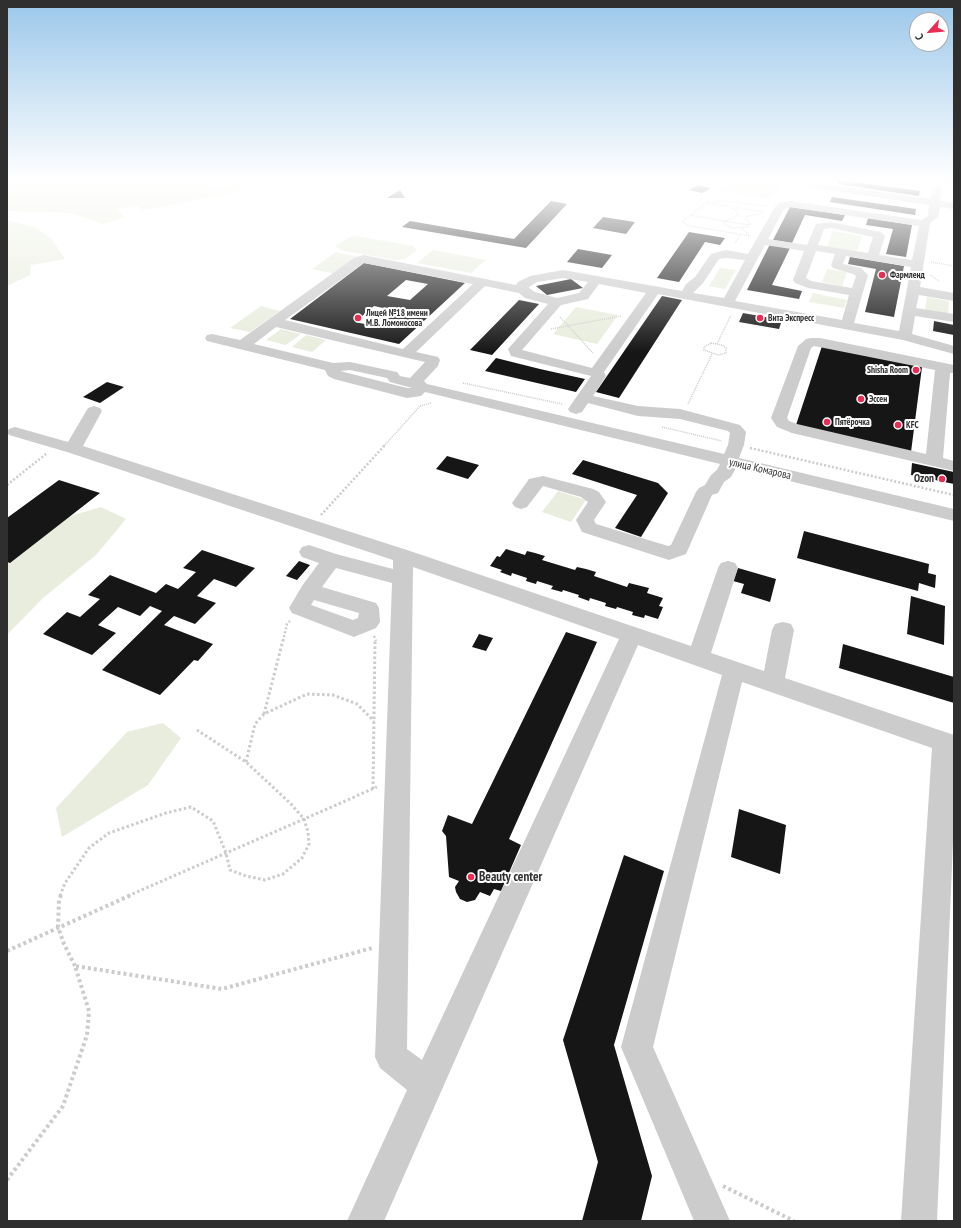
<!DOCTYPE html>
<html>
<head>
<meta charset="utf-8">
<style>
  body { margin:0 }
  #map { position:relative; width:961px; height:1228px; overflow:hidden; background:#fff; font-family:"PT Sans Narrow",sans-serif }
  canvas { display:block }
  .frame { position:absolute; inset:0; border:8px solid #2f2f2f; pointer-events:none }
  .north { position:absolute; left:909px; top:12px; width:40px; height:40px; box-sizing:border-box; background:#fff; border:1px solid #acacac; border-radius:50%; rotate:243deg; font-size:11px; font-weight:700; line-height:16px; text-align:center; color:#2f2f2f }
  .north::after { content:''; display:block; margin:auto; width:14px; height:18px; background:#ea2d55; clip-path:polygon(50% 0,100% 100%,50% 72%,0 100%) }
</style>
</head>
<body>
<div id="map">
<canvas width="961" height="1228"></canvas>
<div class="frame"></div>
<div class="north">С</div>
</div>
<script>
const ctx = document.querySelector('canvas').getContext('2d');
ctx.lineJoin = 'round';
function fill(path, color) { ctx.fillStyle = color; ctx.fill(path, 'evenodd'); }
const shape = rows => new Path2D(rows.map(r => 'M' + r).join(''));
function stroke(path, color, width, dash) { ctx.strokeStyle = color; ctx.lineWidth = width; ctx.lineCap = dash ? 'butt' : 'round'; ctx.setLineDash(dash || []); ctx.stroke(path); }
function drawText(font, color, halo, rows, align = 'center') {
  ctx.font = font + ' "PT Sans Narrow",sans-serif'; ctx.lineWidth = 4; ctx.setLineDash([]); ctx.textBaseline = 'middle'; ctx.strokeStyle = halo; ctx.fillStyle = color; for (const [text, x, y, turn = 0] of rows) {
    ctx.save(); ctx.translate(x, y); ctx.rotate((+turn || 0) * Math.PI / 180); ctx.textAlign = isNaN(turn) ? turn : align; if (halo) ctx.strokeText(text, 0, 0); ctx.fillText(text, 0, 0); ctx.restore();
  }
}
fill(shape([
  [7,181,221,181,209,184,214,189,228,187,231,181,248,186,223,195,144,210,136,205,117,209,124,217,103,224,72,213,7,211],
  [735,181,781,181,771,197,724,190],
  [7,220,36,228,51,238,65,259,31,265,30,275,7,286],
  [833,231,862,236,857,251,827,247],
  [357,236,413,246,417,250,405,259,395,260,340,250,336,246,350,237],
  [433,250,486,260,471,273,417,263],
  [336,252,358,257,335,274,312,269],
  [720,268,736,270,725,289,709,286],
  [827,269,847,272,842,286,822,282],
  [813,293,847,300,844,308,809,302],
  [927,297,949,301,948,314,925,310],
  [261,306,280,311,250,332,230,328],
  [576,307,618,315,597,344,553,334],
  [281,329,301,334,286,345,266,340],
  [306,335,326,340,312,352,292,347],
  [558,491,586,500,571,522,542,512],
  [101,507,126,519,96,555,43,598,7,635,7,545,57,520],
  [163,723,181,738,148,785,62,837,56,808,127,732]
]), '#e8eddd');
fill(shape([
  [839,181,847,181,920,191,919,196,838,184],
  [698,185,711,188,702,193,689,190],
  [400,190,405,198,387,198],
  [832,197,916,209,915,215,830,202],
  [551,201,567,204,526,248,402,227,410,221,514,239],
  [790,207,845,215,842,221,805,215,792,243,773,240],
  [603,217,635,222,626,234,593,228],
  [868,218,912,225,906,257,886,254,893,229,866,225],
  [689,232,725,238,720,245,705,242,679,282,657,278],
  [770,244,790,248,772,285,802,291,799,299,747,290],
  [578,249,612,255,602,268,567,262],
  [850,257,904,266,894,317,865,312,876,269,848,264],
  [364,263,465,283,399,344,290,319],
  [406,280,428,284,410,300,387,296],
  [374,306,397,311,379,327,355,322],
  [571,279,583,288,547,295,536,286],
  [662,296,682,300,619,398,596,392],
  [519,300,539,304,492,355,470,350],
  [743,313,782,320,779,329,739,322],
  [934,321,954,325,954,335,933,331],
  [822,346,922,367,911,452,796,425],
  [496,358,540,369,585,379,576,392,485,371],
  [107,382,124,387,100,403,83,397],
  [447,456,479,465,468,479,436,469],
  [583,460,658,483,668,493,641,537,615,528,637,495,572,474],
  [912,463,954,472,954,484,911,475],
  [59,480,100,493,10,563,7,562,7,518],
  [804,531,929,564,928,573,936,575,935,588,919,583,918,591,797,558],
  [506,549,525,555,527,551,535,553,545,556,542,560,575,570,577,567,586,569,596,572,594,576,627,587,629,583,649,588,647,593,663,598,659,606,663,607,658,619,645,615,644,618,632,615,633,612,617,607,616,609,605,606,606,603,590,598,589,601,578,597,579,595,563,590,562,592,551,589,553,586,537,581,536,584,526,581,527,578,512,573,511,576,500,572,502,570,490,566,497,556,500,557],
  [202,550,255,568,236,587,214,579,197,596,216,603,195,624,174,616,164,625,213,644,198,661,194,660,160,695,102,670,162,611,150,606,140,616,118,607,98,625,116,633,92,655,43,634,67,612,80,617,100,599,88,595,110,575,156,593,166,584,178,589,196,572,183,568],
  [299,561,310,565,297,580,286,576],
  [738,568,776,579,770,602,741,593,744,584,733,581],
  [911,596,945,606,944,645,907,634],
  [566,632,597,642,509,839,521,845,501,891,494,889,490,896,480,892,475,900,467,902,460,899,456,892,455,887,459,881,449,877,446,836,442,831,448,815,472,824],
  [479,634,493,638,486,651,472,647],
  [843,644,954,677,954,703,839,668],
  [739,809,786,825,780,874,731,857],
  [624,855,664,871,614,1045,652,1176,641,1221,582,1221,598,1162,563,1040]
]), '#161616');
stroke(shape([
  [734,181,682,222,690,226,751,236],
  [722,190,772,198],
  [773,197,783,181],
  [706,203,727,206,736,210,738,215,724,222,727,226,734,228,748,227,750,224,746,219,747,216,763,214],
  [712,203,721,201,768,206],
  [734,207,764,212],
  [690,215,749,225],
  [742,228,749,235],
  [735,243,741,234],
  [931,262,954,266],
  [930,275,939,281],
  [560,317,593,353],
  [551,329,621,316],
  [711,343,722,345,726,348,726,353,718,355,704,350,704,347,711,343],
  [717,344,731,315],
  [463,383,562,404],
  [688,404,712,354],
  [662,427,722,441],
  [384,446,420,406,431,403]
]), '#ccc', 1.5, [1, 1]);
stroke(shape([
  [750,448,954,495],
  [7,485,46,454],
  [321,515,385,445],
  [374,636,376,641],
  [283,641,287,624,290,621]
]), '#ccc', 2.5, [2, 2]);
stroke(shape([
  [264,714,283,640],
  [246,762,255,724,264,714,307,694,333,695,357,704,374,721],
  [373,789,375,640],
  [60,896,65,883,89,848,109,833,166,813,191,807,213,821,226,853,230,870,246,876,265,880,283,874,302,858,309,844,308,832,304,819,291,804,246,762,197,730],
  [128,896,377,787]
]), '#ccc', 3, [2.5, 2.5]);
stroke(shape([
  [61,895,59,900,58,927,64,944,75,966],
  [7,951,131,895],
  [7,1180,63,1106,87,1035,89,1011,75,966,222,989,372,948],
  [723,1186,794,1221]
]), '#ccc', 4, [3, 3]);
fill(shape([
  [938,181,954,181,954,186,940,183,938,181],
  [811,182,930,199,932,189,937,186,942,189,940,201,954,203,954,209,940,207,938,217,930,223,920,287,954,293,954,301,919,295,916,308,954,314,954,322,915,316,912,334,954,346,954,354,903,340,658,294,604,372,606,376,593,396,638,406,680,409,740,425,746,432,744,445,739,458,954,509,954,521,736,468,731,477,724,482,718,493,712,495,686,554,669,560,582,532,576,520,588,502,581,497,543,486,527,507,521,509,515,507,512,503,529,479,543,476,593,489,599,492,606,502,594,520,596,524,668,546,671,545,696,492,699,488,705,485,711,475,717,470,720,464,425,392,421,396,407,398,334,379,328,376,325,370,207,341,205,338,207,335,212,334,240,340,354,258,363,255,516,285,518,282,530,276,563,270,682,291,686,284,695,277,711,254,726,250,748,254,775,207,779,203,790,201,921,220,928,216,929,205,807,187,806,185,811,182],
  [790,207,919,226,912,260,879,255,885,236,881,232,831,222,816,224,807,245,768,239,784,209,790,207],
  [831,228,873,237,868,253,818,245,824,229,831,228],
  [765,245,804,251,793,280,795,283,808,288,849,295,842,320,735,301,765,245],
  [816,251,835,254,831,265,833,268,853,274,856,276,852,288,811,281,806,278,816,251],
  [846,256,911,267,899,331,854,323,868,275,861,268,843,264,846,256],
  [726,258,745,260,724,298,693,293,703,283,719,259,726,258],
  [364,263,473,284,403,349,285,320,364,263],
  [563,278,588,282,579,293,557,298,535,292,529,288,529,287,537,282,563,278],
  [599,284,646,293,592,368,522,350,561,305,588,299,599,284],
  [485,286,519,293,525,298,548,304,508,349,511,356,591,376,568,409,570,412,576,414,582,412,588,403,638,416,680,419,728,431,730,433,728,445,724,454,427,384,424,381,438,366,440,360,438,357,416,352,485,286],
  [276,327,425,362,410,378,400,376,397,372,392,371,350,362,333,363,254,344,276,327],
  [350,370,387,378,390,382,412,388,407,388,340,371,350,370],
  [811,338,820,338,954,365,954,373,950,373,943,458,954,461,954,471,792,433,777,427,771,418,798,346,806,339,811,338],
  [814,346,935,370,926,454,797,424,789,421,787,418,811,348,814,346],
  [94,406,100,408,102,411,83,446,410,551,691,646,718,568,721,563,728,561,735,563,738,568,711,653,764,671,772,630,775,624,783,622,791,624,794,630,785,678,954,735,954,818,937,1221,901,1221,932,748,742,682,653,1047,730,1221,694,1221,621,1047,722,675,638,645,384,1221,347,1221,407,1090,380,1068,375,1057,392,583,336,568,322,587,376,603,379,608,380,622,376,628,354,637,292,613,289,608,302,586,319,563,302,557,299,552,302,547,309,545,336,554,393,569,393,560,67,452,9,435,7,432,9,429,15,427,68,442,88,408,94,406],
  [413,567,619,639,422,1060,407,1049,413,567],
  [314,600,359,613,358,618,353,620,311,605,314,600]
]), '#ccc');
const sky = ctx.createLinearGradient(0, 0, 0, 352);
sky.addColorStop(0, '#9bc7ea');
sky.addColorStop(0.51, '#fff');
sky.addColorStop(1, '#ffffff00');
ctx.fillStyle = sky;
ctx.fillRect(0, 0, 961, 352);
for (const [x, y, r, color] of [
  [882,275,4,"#ea2d55"],
  [358,318,4,"#ea2d55"],
  [760,318,4,"#ea2d55"],
  [916,370,4,"#ea2d55"],
  [861,399,4,"#ea2d55"],
  [827,422,4,"#ea2d55"],
  [898,425,4,"#ea2d55"],
  [942,479,4,"#ea2d55"],
  [471,877,4,"#ea2d55"]
]) { const dot = new Path2D(); dot.arc(x, y, r, 0, 2 * Math.PI); ctx.fillStyle = color; ctx.fill(dot); stroke(dot, '#fff', 1.5); }
drawText('bold 9px', '#2f2f2f', '#fff', [
  ["Фармленд",890,275],
  ["Лицей №18 имени",366,313],
  ["М.В. Ломоносова",366,323],
  ["Вита Экспресс",768,318],
  ["Shisha Room",908,370,"right"],
  ["Эссен",869,399],
  ["Пятёрочка",835,422],
  ["KFC",906,425]
], 'left');
drawText('11px', '#2f2f2f', '#fff', [
  ["улица Комарова",760,469,13]
]);
drawText('bold 11px', '#2f2f2f', '#fff', [
  ["Ozon",934,479]
], 'right');
drawText('bold 13px', '#2f2f2f', '#fff', [
  ["Beauty center",479,877]
], 'left');
</script>
</body>
</html>
